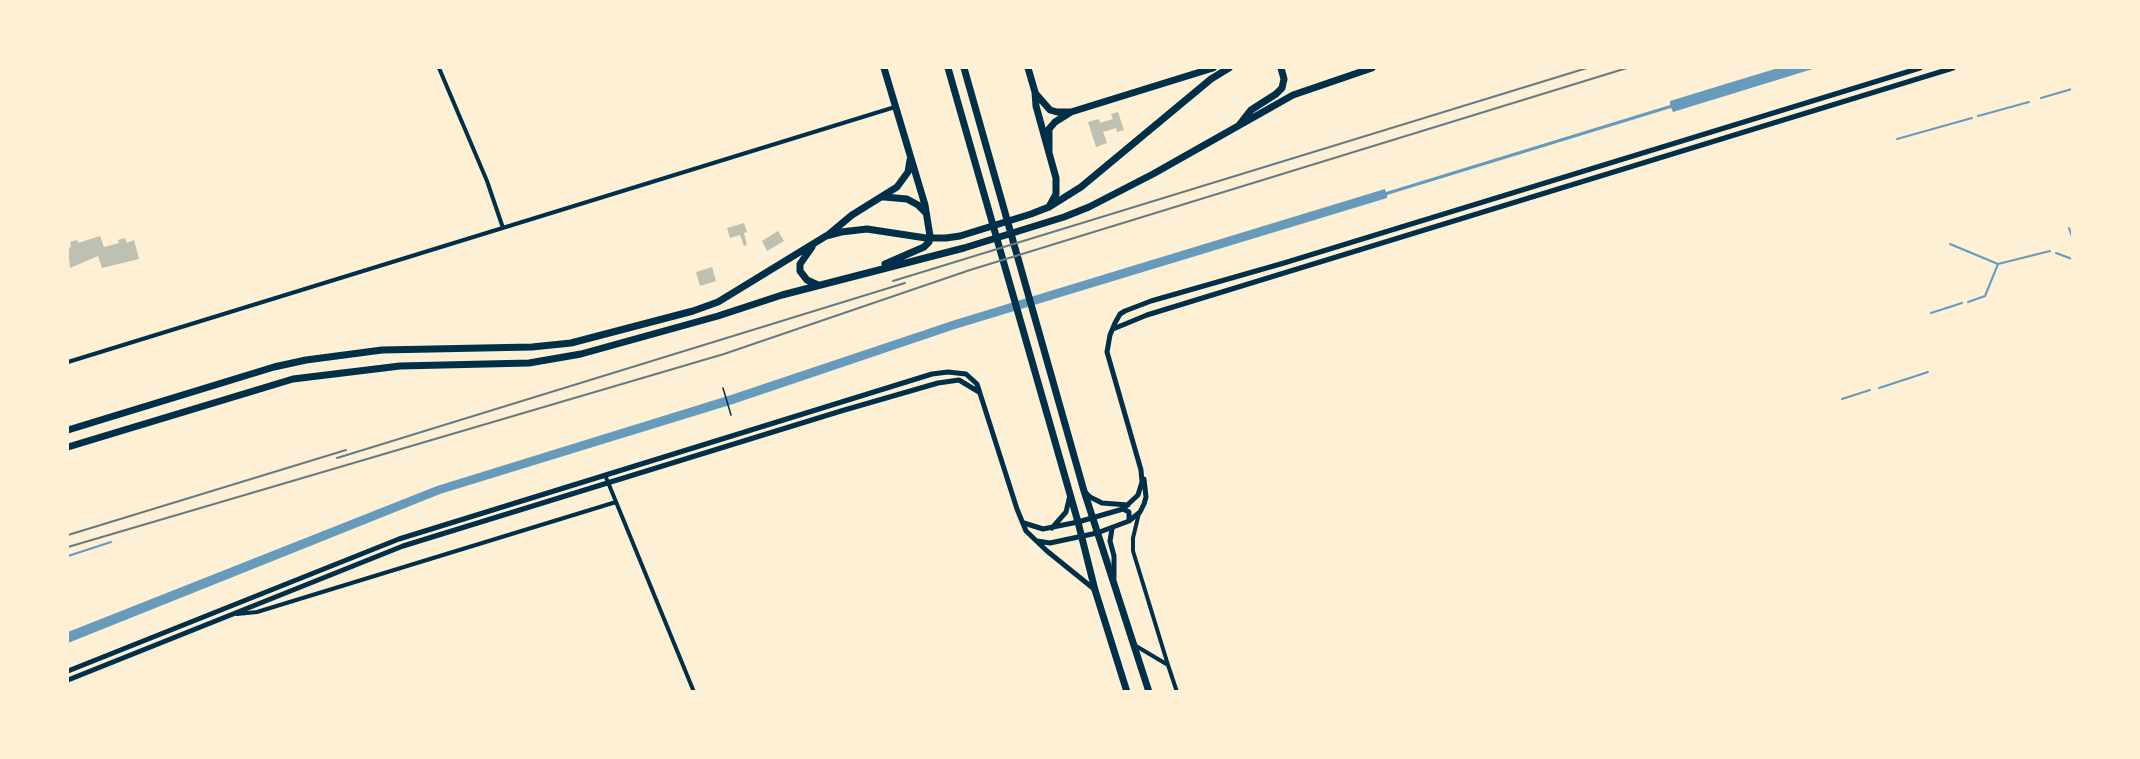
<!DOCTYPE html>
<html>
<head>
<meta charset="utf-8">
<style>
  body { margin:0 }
  #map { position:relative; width:2140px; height:759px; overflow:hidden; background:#fdf0d5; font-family:"PT Sans Narrow",sans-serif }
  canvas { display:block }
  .frame { position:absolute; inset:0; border:69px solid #fdf0d5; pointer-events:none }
</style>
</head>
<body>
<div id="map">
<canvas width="2140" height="759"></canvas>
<div class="frame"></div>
</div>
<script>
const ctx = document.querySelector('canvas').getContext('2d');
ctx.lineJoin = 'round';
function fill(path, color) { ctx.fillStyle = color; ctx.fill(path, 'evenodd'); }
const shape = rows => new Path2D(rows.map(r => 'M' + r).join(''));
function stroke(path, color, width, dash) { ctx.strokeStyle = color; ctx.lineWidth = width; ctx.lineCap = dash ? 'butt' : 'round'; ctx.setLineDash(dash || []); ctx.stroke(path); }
fill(shape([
  [1778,68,1816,68,1673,112,1671,108,1387,195,1387,198,955,329,733,404,440,494,68,643,68,632,437,486,731,395,955,320,1385,189,1386,192,1670,105,1670,101]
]), '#669bbc');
stroke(shape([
  [2041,98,2072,89],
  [1978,116,2029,102],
  [1897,139,1972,118],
  [2069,228,2072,237],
  [1950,244,1998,264,2050,251],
  [2056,253,2072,259],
  [1968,302,1985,296,1998,264],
  [1931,313,1962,303],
  [1879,388,1928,372],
  [1842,399,1870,390],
  [68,556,111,542]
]), '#669bbc', 2);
fill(shape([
  [1118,112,1124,130,1117,132,1116,128,1103,132,1107,143,1096,147,1088,122,1099,119,1100,123,1113,119,1111,114],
  [744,223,747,232,744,233,747,245,744,246,740,235,730,238,727,228],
  [778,231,784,241,767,251,762,241],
  [100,236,104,247,119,243,118,240,125,238,127,243,134,240,139,259,102,268,98,256,70,268,68,248,71,247,70,242,77,240,78,243],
  [712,267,716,281,700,286,696,272]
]), '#bec0b2');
stroke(shape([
  [723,388,731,415]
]), '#003049', 1.5);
stroke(shape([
  [439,68,487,181,503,228],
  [68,362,895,107],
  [605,475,694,692],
  [1139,513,1133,538,1133,551,1168,665],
  [237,614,257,612,616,502],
  [1136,646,1168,665,1177,692]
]), '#003049', 4);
stroke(shape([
  [1113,329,1147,315,1953,68],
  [1085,492,1090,497,1102,503,1128,505],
  [1123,509,1129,512,1129,521],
  [1024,523,1043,529,1078,522,1123,509,1138,495,1142,482,1141,470,1107,352,1110,335,1115,323,1120,314,1125,311,1151,301,1284,263,1920,68],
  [1052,528,1066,512,1070,495],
  [1112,529,1110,541,1114,556,1114,578],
  [1037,541,1050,543,1097,533,1129,521,1140,512,1144,504,1146,497,1144,479],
  [68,671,399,539,932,374,948,372,966,374,977,384,1017,509,1026,531,1047,551,1094,589],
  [68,680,403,546,841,411,938,383,959,380,979,392]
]), '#003049', 5);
stroke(shape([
  [884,68,925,205,930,236,929,242,924,247,885,264],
  [948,68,1078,522,1095,590,1127,692],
  [964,68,1084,491,1149,692],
  [1028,68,1035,92,1036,106,1056,178,1056,194,1049,207],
  [1036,94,1050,110,1057,112,1071,112],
  [1240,124,1251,110,1276,94,1282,88,1284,79,1281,68],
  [1049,151,1049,129,1055,122,1071,112,1213,68],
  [884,197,907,199,918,205,925,212],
  [828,235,852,215,897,187,908,172,910,160],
  [812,247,800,264,800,271,807,280,818,285],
  [68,430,274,367,306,360,382,350,532,347,571,343,693,311,718,302,826,236,841,232,867,229,926,238,946,238,960,236,1031,214,1049,207,1081,187,1211,79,1229,68],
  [68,447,293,379,400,366,529,363,581,354,718,316,782,295,964,248,1064,217,1089,207,1153,174,1293,95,1372,68]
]), '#003049', 7);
stroke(shape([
  [893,281,1587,68],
  [337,458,905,283],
  [68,535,346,450],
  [68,547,724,354,970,270,1627,68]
]), '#657d81', 2);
</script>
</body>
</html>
